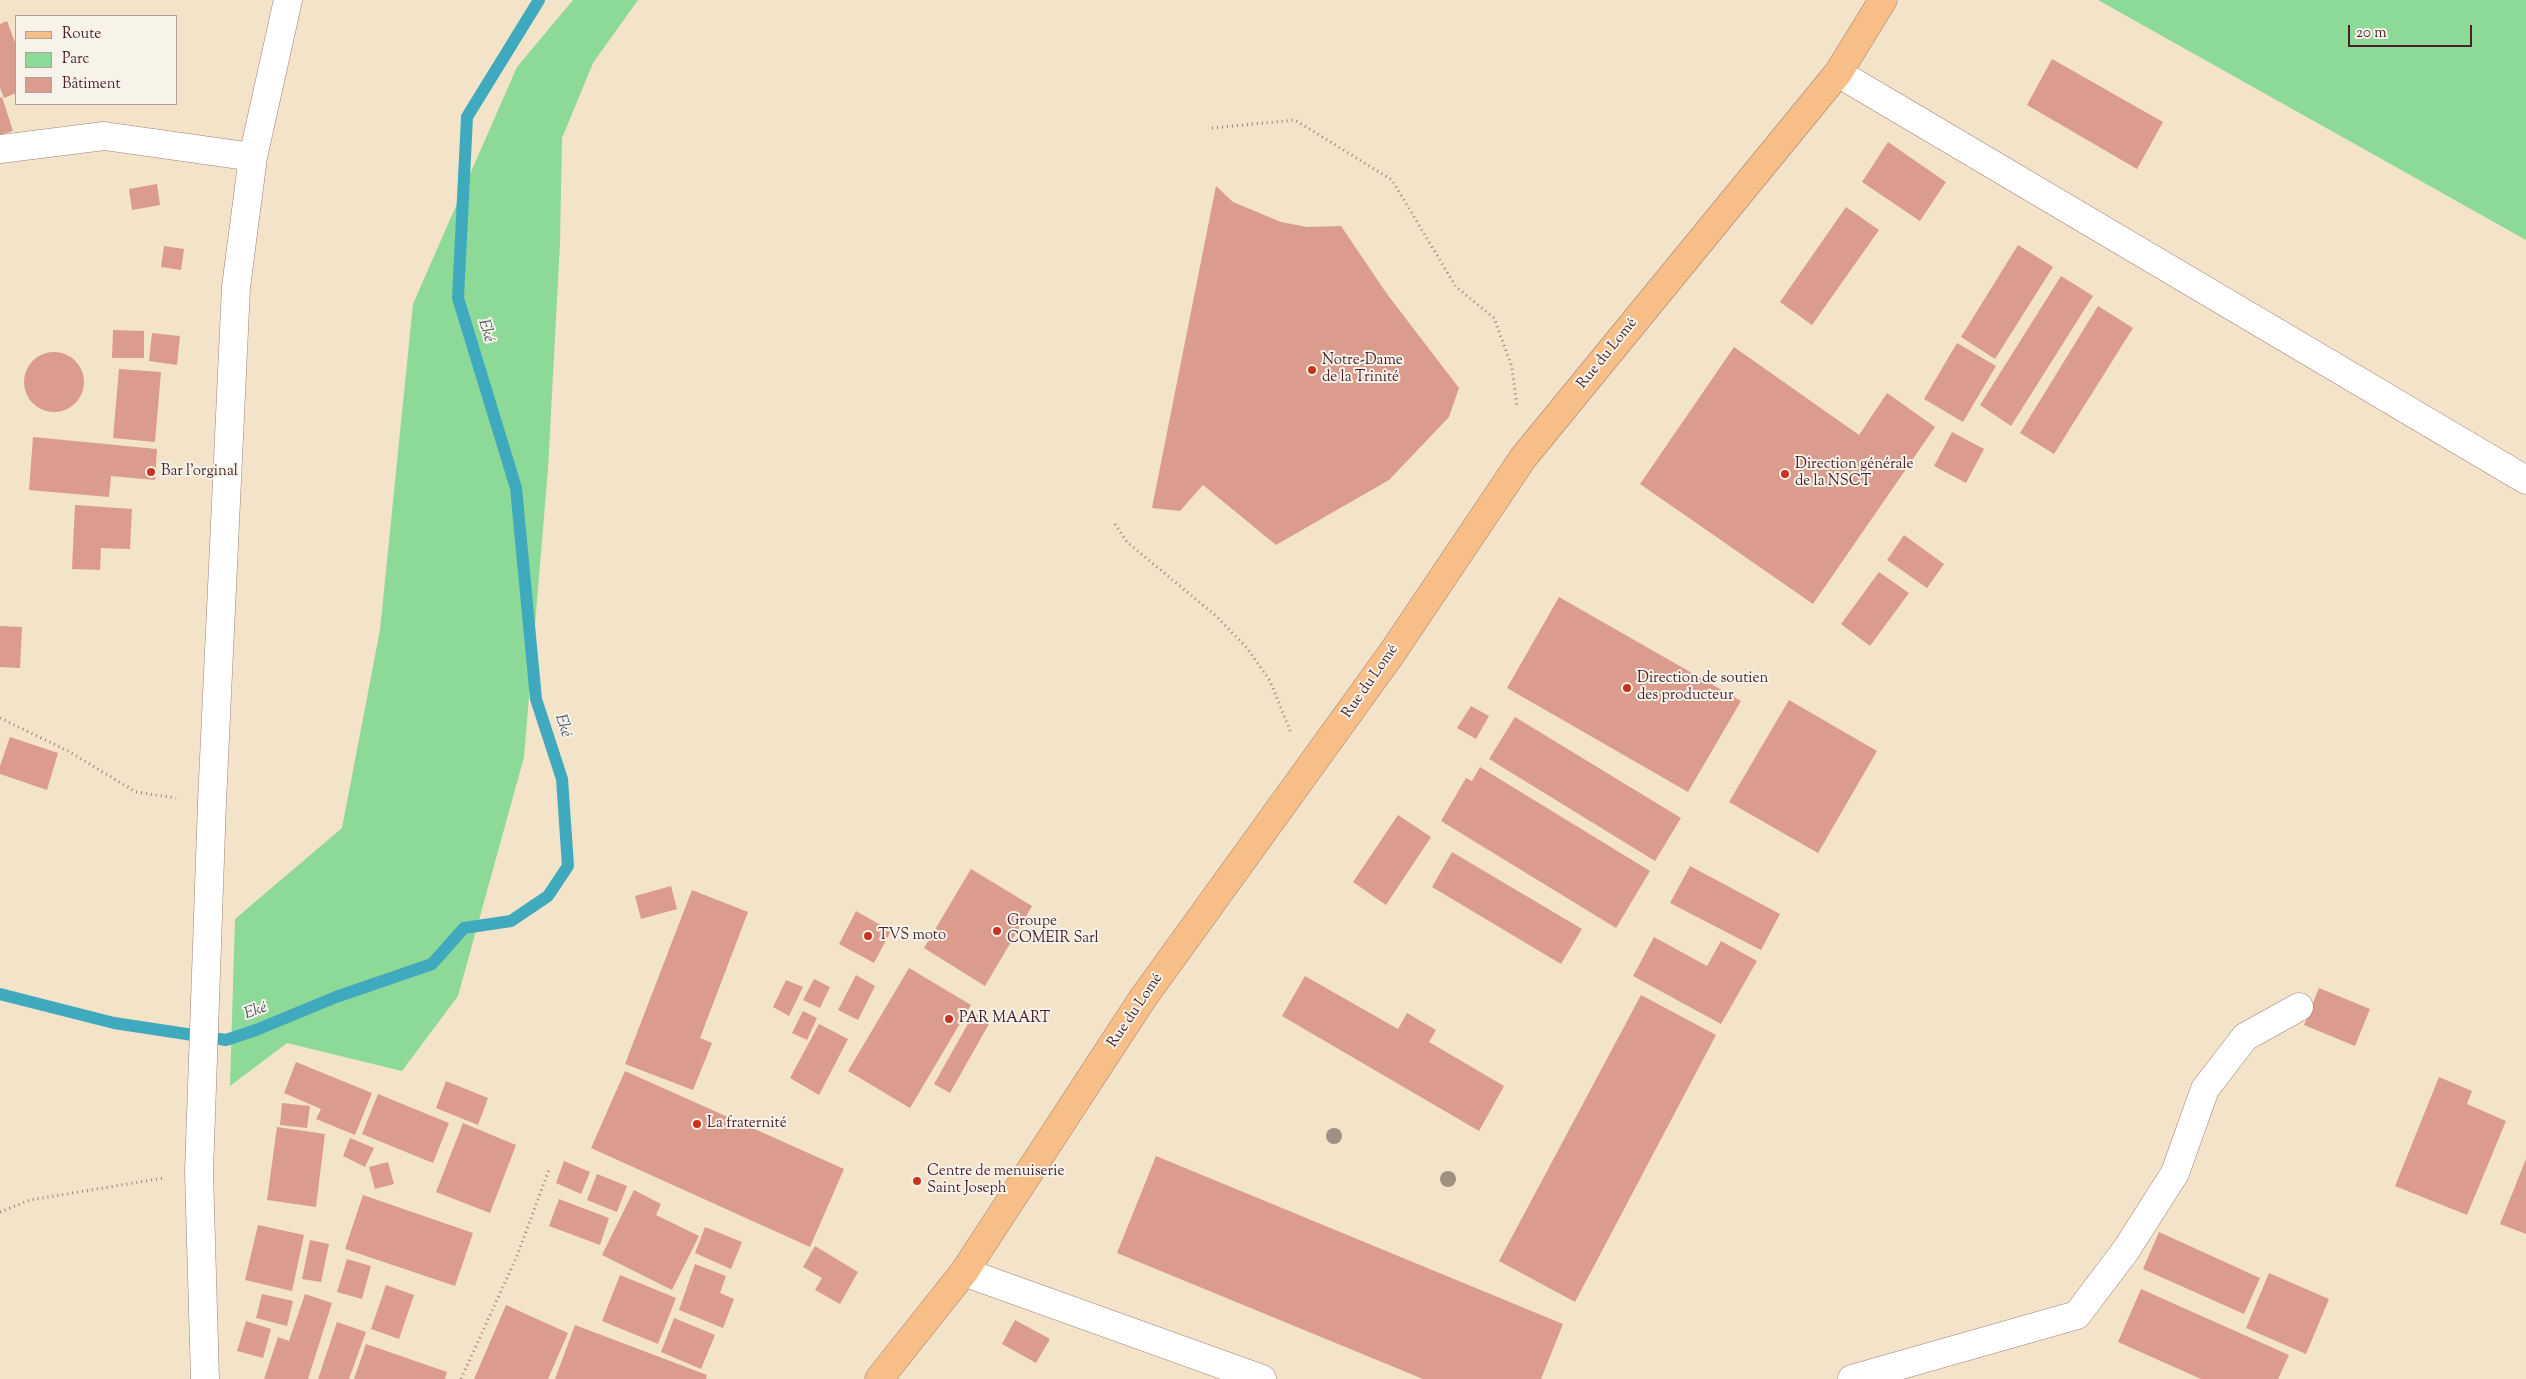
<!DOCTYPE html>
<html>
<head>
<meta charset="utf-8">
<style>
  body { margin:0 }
  #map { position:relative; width:2526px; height:1379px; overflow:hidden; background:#f3e3c9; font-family:"Sorts Mill Goudy",serif }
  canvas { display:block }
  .legend { position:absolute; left:15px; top:15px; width:162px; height:90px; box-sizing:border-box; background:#f7f3e8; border:1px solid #b29e9c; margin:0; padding:6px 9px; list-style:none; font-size:15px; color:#4a1f2b }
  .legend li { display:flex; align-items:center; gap:10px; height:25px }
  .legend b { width:25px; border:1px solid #b29e9c }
  .scale { position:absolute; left:2348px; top:25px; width:124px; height:22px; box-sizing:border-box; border:2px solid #4a1f2b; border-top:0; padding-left:6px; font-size:15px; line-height:18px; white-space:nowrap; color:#4a1f2b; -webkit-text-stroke:4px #f7f3e8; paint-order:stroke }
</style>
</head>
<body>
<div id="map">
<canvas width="2526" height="1379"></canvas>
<ul class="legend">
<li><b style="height:6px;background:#f7be87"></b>Route</li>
<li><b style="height:14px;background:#8dd997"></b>Parc</li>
<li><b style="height:14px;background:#db9c8d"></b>Bâtiment</li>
</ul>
<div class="scale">20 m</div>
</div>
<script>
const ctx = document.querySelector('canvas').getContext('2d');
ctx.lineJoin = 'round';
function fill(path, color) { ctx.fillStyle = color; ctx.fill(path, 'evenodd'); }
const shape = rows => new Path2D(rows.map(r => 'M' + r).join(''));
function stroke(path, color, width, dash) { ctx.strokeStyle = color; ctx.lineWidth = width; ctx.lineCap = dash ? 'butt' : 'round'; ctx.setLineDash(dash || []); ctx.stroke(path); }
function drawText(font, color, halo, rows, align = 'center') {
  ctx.font = font + ' "Sorts Mill Goudy",serif'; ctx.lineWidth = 4; ctx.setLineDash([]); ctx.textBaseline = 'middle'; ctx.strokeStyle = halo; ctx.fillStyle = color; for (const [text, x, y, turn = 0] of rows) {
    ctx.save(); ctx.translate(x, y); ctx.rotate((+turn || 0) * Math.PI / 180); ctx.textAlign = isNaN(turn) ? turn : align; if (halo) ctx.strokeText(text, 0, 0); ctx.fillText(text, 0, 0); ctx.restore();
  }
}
fill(shape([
  [573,0,638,0,593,63,562,138,560,243,548,469,524,757,458,996,402,1071,287,1043,230,1086,235,919,342,828,380,630,413,304,517,67],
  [2098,0,2526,0,2526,240]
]), '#8dd997');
stroke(shape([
  [0,994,114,1023,226,1040,256,1030,336,997,432,964,464,928,511,921,548,896,568,866,562,779,536,699,516,488,458,298,467,117,539,0]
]), '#3faabe', 12);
fill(shape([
  [7,21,16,45,16,93,4,98,0,88,0,24],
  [2052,59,2163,122,2137,169,2027,105],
  [2,97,13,131,0,135,0,98],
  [1888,142,1946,182,1920,221,1862,182],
  [157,184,160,205,132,210,129,189],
  [1216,186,1233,202,1281,222,1307,227,1341,226,1387,294,1459,388,1449,417,1389,480,1276,545,1203,485,1180,511,1152,508],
  [1846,207,1879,230,1812,325,1780,302],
  [2018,245,2053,267,1995,359,1961,337],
  [164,246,184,249,181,270,161,267],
  [2061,276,2093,296,2011,426,1980,405],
  [2098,306,2133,328,2054,454,2020,433],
  [113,330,144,331,144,358,112,358],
  [152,333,180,336,177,365,149,361],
  [1957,343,1996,366,1963,422,1924,399],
  [1734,347,1859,435,1887,393,1935,427,1813,604,1640,484],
  '24 382a30 30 0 1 1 60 0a30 30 0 1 1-60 0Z',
  [119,369,161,372,155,442,113,438],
  [1952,432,1984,449,1966,483,1934,466],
  [33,437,157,449,155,480,111,476,109,497,29,490],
  [75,505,132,509,130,549,101,548,100,570,72,569],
  [1904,535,1944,564,1927,588,1887,560],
  [1879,572,1909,593,1870,646,1841,624],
  [1559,597,1741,701,1688,792,1507,688],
  [0,626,22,627,20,668,0,667],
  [1789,700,1877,751,1818,853,1729,802],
  [1471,706,1489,716,1476,739,1457,728],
  [1515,717,1681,818,1655,861,1489,759],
  [10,737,58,753,47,790,0,774,0,766],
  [1480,767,1650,871,1616,928,1441,821,1466,778,1472,781],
  [1398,815,1431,837,1386,905,1353,882],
  [1452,852,1582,929,1561,964,1432,887],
  [1690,866,1780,914,1761,950,1670,903],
  [971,869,1032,906,985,986,924,948],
  [671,886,677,909,641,919,635,896],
  [692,890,748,912,700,1038,712,1043,693,1090,625,1064],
  [856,911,891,931,874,963,839,944],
  [1654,937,1707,966,1721,941,1757,961,1721,1024,1633,976],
  [909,968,971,1005,910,1108,848,1071],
  [856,975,875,986,858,1020,838,1010],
  [1305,976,1398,1029,1407,1013,1436,1030,1429,1042,1504,1086,1479,1131,1282,1016],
  [814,979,830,987,820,1008,803,1000],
  [786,980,803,987,789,1016,773,1007],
  [2319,988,2370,1009,2355,1046,2304,1025],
  [1641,995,1716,1035,1575,1302,1499,1261],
  [803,1011,817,1018,807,1040,792,1033],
  [974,1013,990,1022,950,1093,934,1084],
  [819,1024,848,1039,819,1095,790,1078],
  [296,1062,372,1093,355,1135,316,1119,321,1109,284,1093],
  [625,1071,844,1169,810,1247,591,1148],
  [2439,1077,2472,1091,2467,1104,2506,1121,2467,1215,2395,1186],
  [446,1081,488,1098,478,1125,436,1108],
  [378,1094,449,1123,433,1163,362,1134],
  [282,1103,310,1106,307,1128,280,1125],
  [463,1123,516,1145,490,1213,436,1192],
  [277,1127,325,1134,316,1207,267,1200],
  [350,1138,374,1148,365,1167,343,1156],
  [1156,1156,1563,1324,1541,1379,1423,1379,1117,1253],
  [2526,1159,2526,1234,2500,1224],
  [564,1161,590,1172,581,1194,556,1183],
  [388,1162,394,1184,375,1189,369,1167],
  [597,1174,627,1186,617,1212,587,1200],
  [634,1190,661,1204,656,1215,699,1236,672,1290,602,1255],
  [363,1195,473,1233,455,1286,345,1249],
  [559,1199,609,1218,600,1245,549,1226],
  [258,1225,304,1235,292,1291,245,1280],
  [705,1227,742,1242,731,1269,695,1253],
  [2159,1232,2260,1278,2244,1314,2143,1269],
  [310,1240,329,1244,321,1282,302,1279],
  [815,1246,858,1272,840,1304,815,1290,822,1278,803,1267],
  [347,1259,371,1266,362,1299,337,1292],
  [695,1264,726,1276,720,1293,734,1299,723,1328,679,1310],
  [2269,1273,2329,1299,2306,1354,2246,1328],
  [620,1275,676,1298,658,1344,602,1321],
  [386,1285,414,1295,399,1339,371,1329],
  [2141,1289,2289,1355,2278,1379,2201,1379,2118,1342],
  [262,1294,293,1301,287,1326,256,1318],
  [305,1294,332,1303,308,1379,264,1379,278,1337,289,1341],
  [506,1305,568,1333,548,1379,474,1379],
  [674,1318,715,1335,701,1369,661,1352],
  [1015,1320,1050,1339,1036,1363,1002,1344],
  [246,1321,271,1329,263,1358,237,1351],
  [337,1322,366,1332,349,1379,318,1379],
  [575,1325,707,1375,706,1379,555,1379],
  [366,1344,447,1372,445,1379,354,1379]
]), '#db9c8d');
const street = shape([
  [1838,73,2526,480],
  [0,149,104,136,253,157],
  [964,1272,1262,1379],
  [205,1379,199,1172,212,802,236,287,253,157,288,0],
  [1852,1379,2077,1315,2126,1250,2175,1173,2205,1089,2245,1037,2299,1007]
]);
const primary = shape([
  [879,1379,964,1272,1143,998,1392,653,1523,458,1838,73,1883,0]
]);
stroke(street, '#9e817a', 29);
stroke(primary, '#9e817a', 29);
stroke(shape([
  [1212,128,1295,120,1392,180,1456,287,1494,318,1512,367,1517,408],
  [1115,524,1127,542,1216,616,1247,648,1270,681,1291,733],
  [0,718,68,751,136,792,176,798],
  [0,1212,30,1200,164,1178],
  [461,1379,517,1256,550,1167]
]), '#9e817a', 3, [1, 4]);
stroke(street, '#fff', 28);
stroke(primary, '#f7be87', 28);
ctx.fillStyle = '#9f9181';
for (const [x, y] of [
  [1334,1136],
  [1448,1179]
]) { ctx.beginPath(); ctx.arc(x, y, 8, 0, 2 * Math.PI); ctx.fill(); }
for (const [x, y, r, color] of [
  [1312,370,5,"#c8321e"],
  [151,472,5,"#c8321e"],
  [1785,474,5,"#c8321e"],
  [1627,688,5,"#c8321e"],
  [997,931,5,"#c8321e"],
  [868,936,5,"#c8321e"],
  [949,1019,5,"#c8321e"],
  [697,1124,5,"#c8321e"],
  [917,1181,5,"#c8321e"]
]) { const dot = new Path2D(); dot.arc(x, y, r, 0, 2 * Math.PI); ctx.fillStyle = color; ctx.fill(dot); stroke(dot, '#f7f3e8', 2); }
drawText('15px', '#4a1f2b', '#f7f3e8', [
  ["Rue du Lomé",1608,354,-51],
  ["Rue du Lomé",1371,682,-55],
  ["Rue du Lomé",1136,1011,-56]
]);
drawText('15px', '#4a1f2b', '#f7f3e8', [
  ["Notre-Dame",1322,361],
  ["de la Trinité",1322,378],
  ["Direction générale",1795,465],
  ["de la NSCT",1795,482],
  ["Bar l'orginal",161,472],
  ["Direction de soutien",1637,679],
  ["des producteur",1637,696],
  ["Groupe",1007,922],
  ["COMEIR Sarl",1007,939],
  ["TVS moto",878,936],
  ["PAR MAART",959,1019],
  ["La fraternité",707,1124],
  ["Centre de menuiserie",927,1172],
  ["Saint Joseph",927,1189]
], 'left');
drawText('italic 16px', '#465766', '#f7f3e8', [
  ["Eké",485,331,73],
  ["Eké",562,726,72],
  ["Eké",256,1012,-20]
]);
</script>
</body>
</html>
